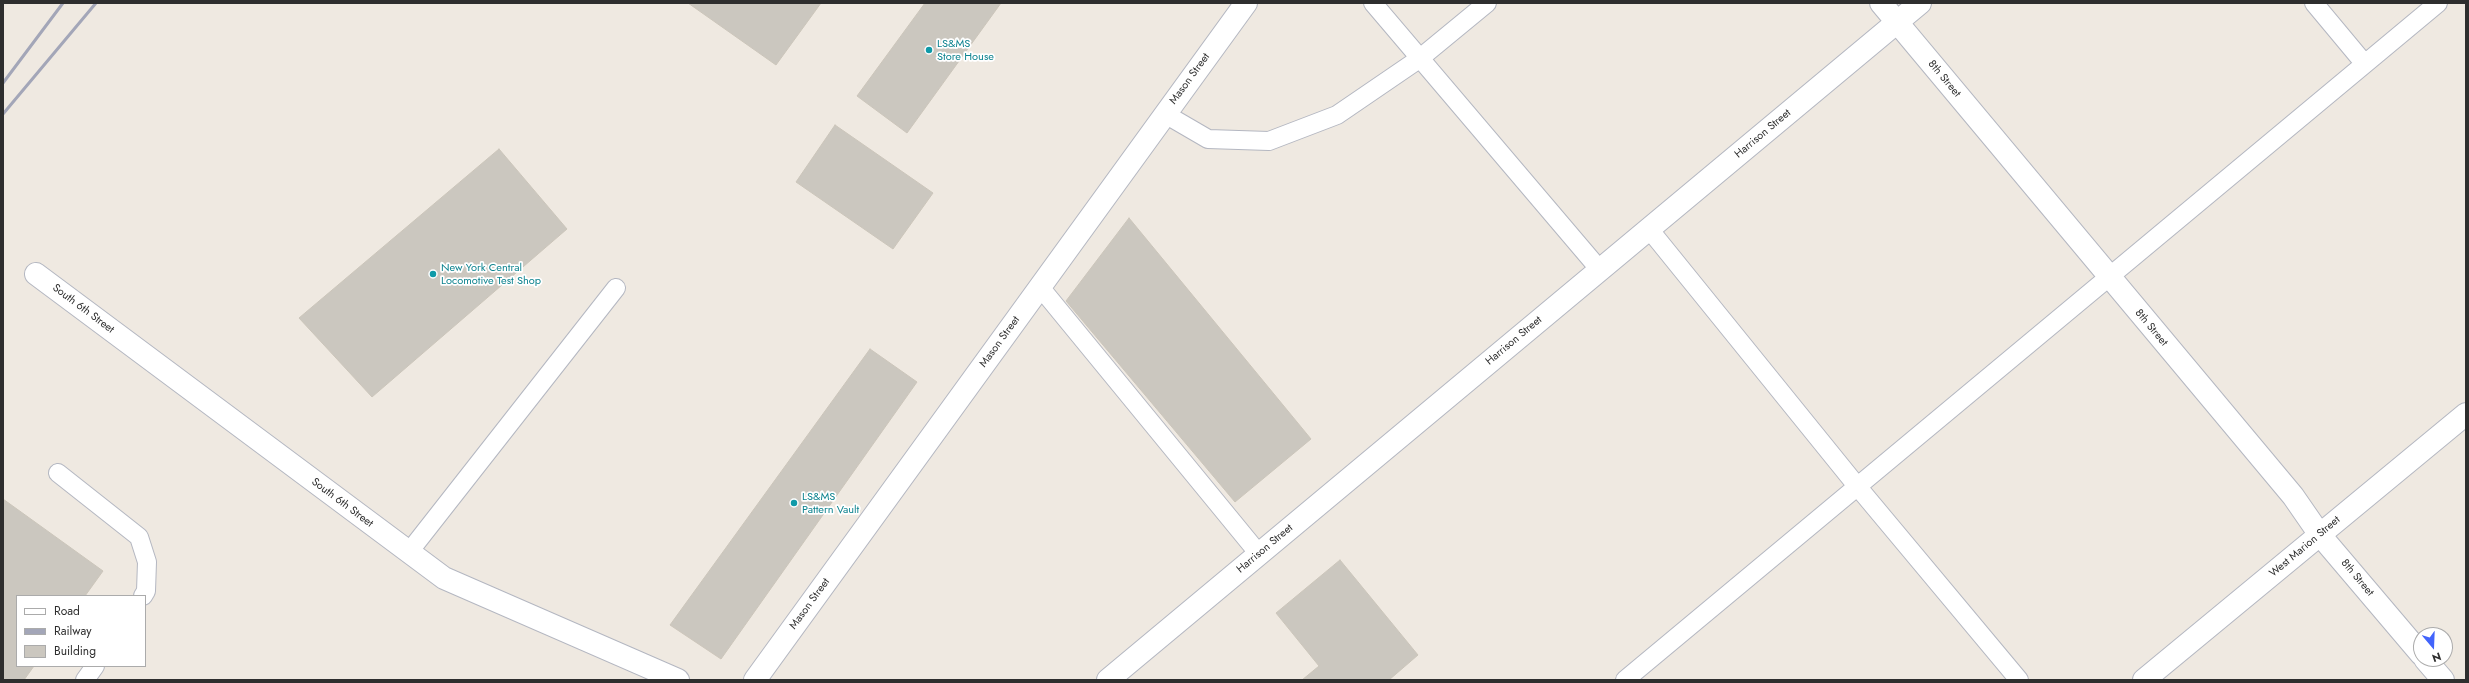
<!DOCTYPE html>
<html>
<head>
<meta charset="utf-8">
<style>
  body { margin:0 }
  #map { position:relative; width:2469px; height:683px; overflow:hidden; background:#efe9e1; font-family:Jost,sans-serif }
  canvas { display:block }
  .frame { position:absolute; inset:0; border:4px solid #2e2e2e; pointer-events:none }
  .legend { position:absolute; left:16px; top:595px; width:130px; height:72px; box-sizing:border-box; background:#fff; border:1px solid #ababab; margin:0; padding:5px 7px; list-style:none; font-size:12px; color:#2e2e2e }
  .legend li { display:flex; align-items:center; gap:8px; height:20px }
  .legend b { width:20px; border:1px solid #ababab }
  .north { position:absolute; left:2413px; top:627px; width:40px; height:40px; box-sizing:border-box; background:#fff; border:1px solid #ababab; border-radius:50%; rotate:161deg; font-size:11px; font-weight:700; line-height:16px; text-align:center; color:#2e2e2e }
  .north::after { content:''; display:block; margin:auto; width:14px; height:18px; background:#4264fb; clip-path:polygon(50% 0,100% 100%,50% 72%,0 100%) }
</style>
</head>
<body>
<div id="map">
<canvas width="2469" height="683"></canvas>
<div class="frame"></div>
<ul class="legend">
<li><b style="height:5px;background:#fff"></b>Road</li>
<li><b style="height:5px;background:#a3a6b8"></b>Railway</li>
<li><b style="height:11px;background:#cbc7bf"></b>Building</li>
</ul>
<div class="north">N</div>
</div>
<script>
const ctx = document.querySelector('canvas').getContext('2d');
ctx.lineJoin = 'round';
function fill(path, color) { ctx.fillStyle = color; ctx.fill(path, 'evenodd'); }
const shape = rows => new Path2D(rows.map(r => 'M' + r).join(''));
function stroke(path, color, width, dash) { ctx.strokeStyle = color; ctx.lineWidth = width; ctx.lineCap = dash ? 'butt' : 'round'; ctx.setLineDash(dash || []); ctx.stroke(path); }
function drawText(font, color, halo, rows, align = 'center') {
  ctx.font = font + ' Jost,sans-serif'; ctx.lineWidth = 3.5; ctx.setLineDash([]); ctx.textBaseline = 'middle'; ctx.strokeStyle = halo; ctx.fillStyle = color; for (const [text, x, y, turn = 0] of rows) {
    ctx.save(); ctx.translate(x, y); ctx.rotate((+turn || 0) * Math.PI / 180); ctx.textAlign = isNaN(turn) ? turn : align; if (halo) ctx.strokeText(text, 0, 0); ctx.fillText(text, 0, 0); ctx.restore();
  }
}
const building = shape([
  [688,3,821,3,776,65,688,3],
  [925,3,1001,3,907,133,857,96,925,3],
  [835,125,933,193,893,249,796,182,835,125],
  [499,149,567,229,372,397,299,318,499,149],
  [1129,218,1311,439,1235,502,1066,301,1129,218],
  [870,349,917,382,721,659,670,625,870,349],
  [3,499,103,571,85,596,17,596,17,666,34,666,24,680,3,680,3,499],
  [1340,560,1418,655,1389,680,1302,680,1319,666,1276,613,1340,560]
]);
fill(building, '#cbc7bf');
stroke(building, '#cbc5ba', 1);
const service = shape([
  [1373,3,1600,270],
  [2314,3,2364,63],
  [1165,114,1208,139,1269,141,1337,115,1419,59,1487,3],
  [1649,229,1857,486,2019,680],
  [1040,287,1259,554],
  [58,473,139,537,147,562,146,591,143,596],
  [409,552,616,288],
  [85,680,95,666],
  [1625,680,2438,3]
]);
const minor = shape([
  [1881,3,2293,496,2320,535,2421,654],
  [36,274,444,578,678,680],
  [2425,659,2443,680],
  [755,680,1246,3]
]);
const tertiary = shape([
  [1108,680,1920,3],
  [2144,680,2466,414]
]);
stroke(service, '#b4b7c1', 20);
stroke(minor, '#b4b7c1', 24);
stroke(tertiary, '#b4b7c1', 24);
stroke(service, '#fff', 18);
stroke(minor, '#fff', 22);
stroke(tertiary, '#fff', 22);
stroke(shape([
  [3,83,63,3],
  [3,114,96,3]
]), '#a3a6b8', 3);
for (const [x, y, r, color] of [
  [929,50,4,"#0f9aa8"],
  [433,274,4,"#0f9aa8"],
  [794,503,4,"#0f9aa8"]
]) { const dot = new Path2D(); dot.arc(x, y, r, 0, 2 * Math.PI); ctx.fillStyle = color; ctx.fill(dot); stroke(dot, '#fff', 1.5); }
drawText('11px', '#0d838f', '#fff', [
  ["LS&MS",937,44],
  ["Store House",937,57],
  ["New York Central",441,268],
  ["Locomotive Test Shop",441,281],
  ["LS&MS",802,497],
  ["Pattern Vault",802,510]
], 'left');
drawText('11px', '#2e2e2e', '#fff', [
  ["Mason Street",1190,79,-54],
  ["8th Street",1944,79,50],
  ["Harrison Street",1763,134,-40],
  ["South 6th Street",83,309,37],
  ["8th Street",2151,328,50],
  ["Harrison Street",1514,341,-40],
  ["Mason Street",1000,342,-54],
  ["South 6th Street",342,503,37],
  ["West Marion Street",2305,547,-40],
  ["Harrison Street",1265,549,-40],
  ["8th Street",2357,578,50],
  ["Mason Street",810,604,-54]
]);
</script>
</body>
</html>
